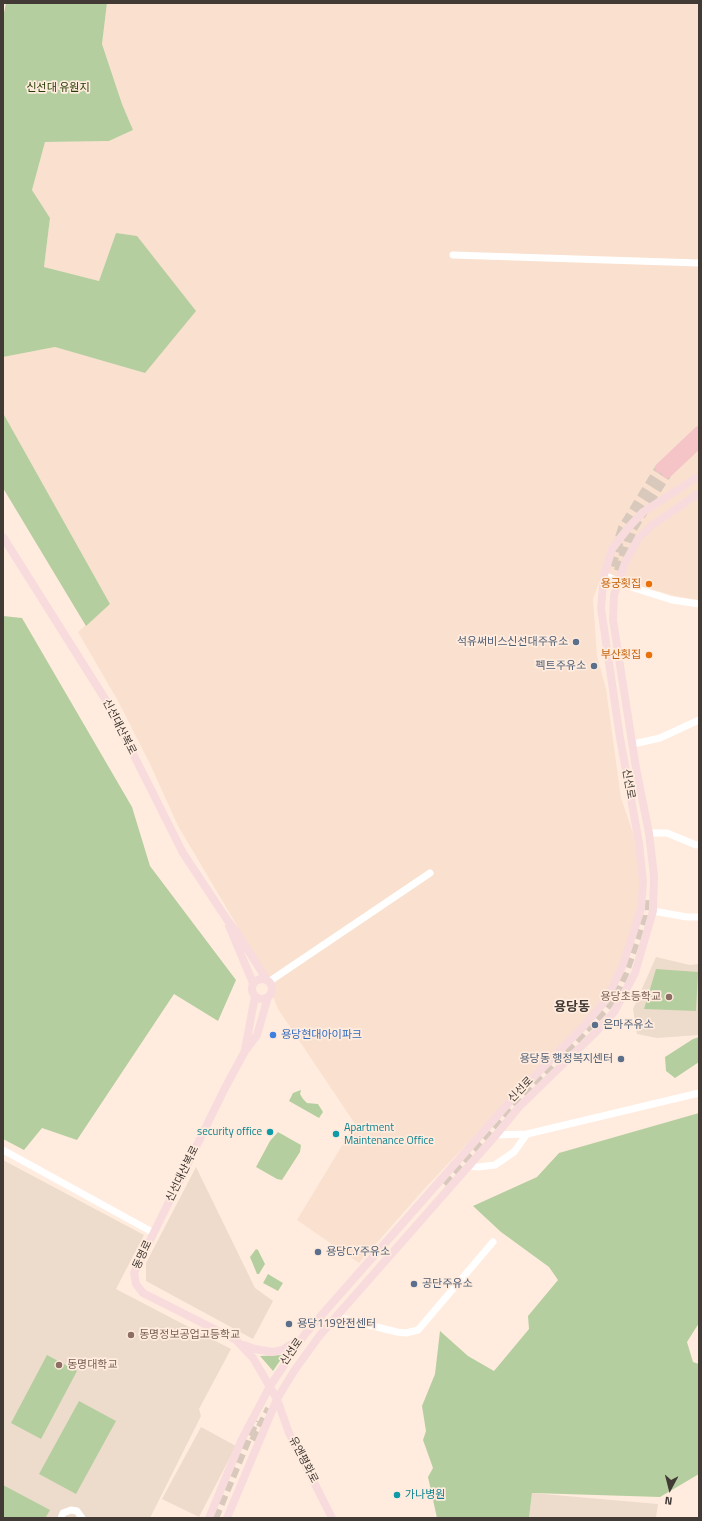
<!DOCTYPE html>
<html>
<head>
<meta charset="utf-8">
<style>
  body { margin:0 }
  #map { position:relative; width:702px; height:1521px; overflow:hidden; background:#ffecde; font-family:"Titillium Web",sans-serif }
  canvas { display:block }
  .frame { position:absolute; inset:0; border:4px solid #413a35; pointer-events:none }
  .north { position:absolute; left:650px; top:1469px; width:40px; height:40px; -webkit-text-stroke:3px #ffecde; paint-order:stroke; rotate:187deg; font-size:11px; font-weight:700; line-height:16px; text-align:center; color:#413a35 }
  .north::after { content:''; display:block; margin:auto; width:14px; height:18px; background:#413a35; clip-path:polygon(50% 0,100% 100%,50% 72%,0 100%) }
</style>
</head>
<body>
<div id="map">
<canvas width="702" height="1521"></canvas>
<div class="frame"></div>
<div class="north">N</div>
</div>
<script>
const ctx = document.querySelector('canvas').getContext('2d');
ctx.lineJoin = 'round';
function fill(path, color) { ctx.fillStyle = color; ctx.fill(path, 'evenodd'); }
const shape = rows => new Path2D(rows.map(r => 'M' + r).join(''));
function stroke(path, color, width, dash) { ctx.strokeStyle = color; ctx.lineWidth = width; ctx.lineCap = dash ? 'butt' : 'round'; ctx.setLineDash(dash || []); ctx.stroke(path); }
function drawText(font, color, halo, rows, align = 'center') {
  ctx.font = font + ' "Titillium Web","Noto Sans KR",sans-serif'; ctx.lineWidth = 3.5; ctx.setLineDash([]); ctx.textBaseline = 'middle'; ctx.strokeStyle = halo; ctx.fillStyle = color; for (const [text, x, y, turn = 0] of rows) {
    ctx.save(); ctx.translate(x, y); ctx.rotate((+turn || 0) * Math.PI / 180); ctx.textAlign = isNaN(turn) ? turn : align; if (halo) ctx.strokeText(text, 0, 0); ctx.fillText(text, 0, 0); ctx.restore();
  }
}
fill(shape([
  [196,1167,255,1288,273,1301,253,1339,146,1281,146,1263],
  [201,1427,236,1446,199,1517,162,1499]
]), '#eedbcc');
fill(shape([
  [107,3,699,3,699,600,675,596,633,584,600,580,593,599,597,656,606,689,621,798,634,836,641,880,638,908,625,958,604,1000,426,1187,359,1263,297,1220,355,1124,278,1009,261,966,178,826,150,764,118,701,78,632,110,604,3,413,3,357,55,347,145,373,116,233,99,281,44,267,50,218,32,190,45,142,109,141,133,130,122,104,102,44]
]), '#fae0ce');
fill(shape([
  [656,957,690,965,699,964,699,1035,657,1038,637,1034,633,1009],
  [3,1160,144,1235,116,1289,231,1349,199,1409,201,1416,150,1518,3,1518],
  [532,1493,658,1504,656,1518,529,1518]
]), '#eddccc');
fill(shape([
  [6,3,107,3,102,44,122,104,133,130,109,141,45,142,32,190,50,218,44,267,99,281,116,233,137,236,196,311,145,373,55,347,3,357,3,18],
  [3,413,110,604,86,626,3,488],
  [3,616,22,618,132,807,150,866,236,980,218,1021,174,994,77,1140,42,1128,24,1150,3,1139],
  [656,969,698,972,696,1011,644,1009],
  [699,1037,699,1062,675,1078,666,1071,665,1057,693,1039],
  [301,1090,300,1094,303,1099,307,1103,318,1104,323,1112,319,1118,289,1101,293,1093],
  [699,1113,699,1323,687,1342,693,1362,699,1364,699,1474,660,1497,532,1493,529,1518,437,1518,428,1477,433,1468,423,1440,426,1431,422,1406,435,1374,440,1331,468,1356,494,1371,529,1329,528,1316,558,1280,549,1267,501,1232,473,1206,537,1177,559,1153],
  [278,1132,301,1145,300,1152,282,1180,277,1179,256,1167,270,1141],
  [256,1249,258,1250,265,1264,259,1274,257,1274,250,1257],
  [268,1274,283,1283,278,1291,263,1283],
  [47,1355,77,1371,41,1439,11,1423],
  [284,1355,273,1371,260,1356],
  [79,1401,116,1421,76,1494,39,1474],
  [3,1485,50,1510,46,1517,3,1518]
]), '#b5ce9f');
stroke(shape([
  [611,566,623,528,660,468],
  [619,571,632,529,667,473],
  [443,1183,605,1008,616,993,625,971,644,915,645,897],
  [254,1441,270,1409],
  [214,1518,255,1420]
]), '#d9c8bc', 10, [10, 5]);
stroke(shape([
  [453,255,699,263],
  [604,575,631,587,672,600,699,604],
  [633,744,660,738,699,720],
  [649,833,667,833,696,845,699,844],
  [653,911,687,917,699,917],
  [270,981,430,873],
  [496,1135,527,1134,699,1093],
  [3,1150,154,1233],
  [468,1166,478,1167,495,1165,514,1152,527,1134],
  [336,1317,397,1332,406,1333,418,1330,493,1242],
  [61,1518,63,1513,71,1510,77,1511,82,1518]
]), '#fff', 7);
stroke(shape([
  [3,537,107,702,183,853,228,921,236,931,266,979],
  [229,926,253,983],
  '252 989a10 10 0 1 1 20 0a10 10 0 1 1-20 0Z',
  [268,997,257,1035,245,1051,225,1088,134,1273,136,1284,143,1293,236,1340,253,1358,277,1399,289,1433,332,1518],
  [245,1050,255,996],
  [244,1345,255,1349,272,1352,282,1350,296,1341],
  [209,1518,241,1441,270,1386,305,1334,512,1099,584,1026,606,1000,622,967,641,909,643,882,639,843,620,738,601,608,604,575,612,549,628,528,643,512,699,476],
  [227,1518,277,1399,294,1371,320,1335,496,1135,519,1107,594,1034,614,1012,635,973,653,911,654,876,649,833,636,768,613,620,614,595,625,563,638,539,651,526,699,493]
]), '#f8dcdd', 8);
stroke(shape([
  [660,468,699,431],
  [667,473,699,443]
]), '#f4c4c7', 10);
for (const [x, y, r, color] of [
  [649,584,4,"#e8710a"],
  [576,642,4,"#5c6f8a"],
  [649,655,4,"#e8710a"],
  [594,666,4,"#5c6f8a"],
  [669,997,4,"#8d6e63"],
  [595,1025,4,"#5c6f8a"],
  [273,1035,4,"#3f7fe0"],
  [621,1059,4,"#5c6f8a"],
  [270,1132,4,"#0f9aa8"],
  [336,1134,4,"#0f9aa8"],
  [318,1252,4,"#5c6f8a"],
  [414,1284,4,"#5c6f8a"],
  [289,1324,4,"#5c6f8a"],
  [131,1335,4,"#8d6e63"],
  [59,1365,4,"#8d6e63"],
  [397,1495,4,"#0f9aa8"]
]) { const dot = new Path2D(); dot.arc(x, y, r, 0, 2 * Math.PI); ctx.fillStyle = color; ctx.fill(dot); stroke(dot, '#ffecde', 1.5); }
drawText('11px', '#263d04', '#ffecde', [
  ["신선대 유원지",58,88]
]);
drawText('11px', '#c56008', '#ffecde', [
  ["용궁횟집",641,584],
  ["부산횟집",641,655]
], 'right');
drawText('11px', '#4e5e75', '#ffecde', [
  ["석유써비스신선대주유소",568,642,"right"],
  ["펙트주유소",586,666,"right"],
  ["은마주유소",603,1025],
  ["용당동 행정복지센터",613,1059,"right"],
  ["용당C.Y주유소",326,1252],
  ["공단주유소",422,1284],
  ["용당119안전센터",297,1324]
], 'left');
drawText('11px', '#413a35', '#ffecde', [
  ["신선대산복로",119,727,63],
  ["신선로",628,784,80],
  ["신선로",521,1090,-46],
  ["신선대산복로",183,1174,-64],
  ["동명로",143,1255,-65],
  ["신선로",292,1352,-55],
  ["유엔평화로",303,1460,63]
]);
drawText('11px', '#785e54', '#ffecde', [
  ["용당초등학교",661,997,"right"],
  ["동명정보공업고등학교",139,1335],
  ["동명대학교",67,1365]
], 'left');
drawText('11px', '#366cbe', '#ffecde', [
  ["용당현대아이파크",281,1035]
], 'left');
drawText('11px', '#0d838f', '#ffecde', [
  ["Apartment",344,1128],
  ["Maintenance Office",344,1141],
  ["security office",262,1132,"right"],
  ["가나병원",405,1495]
], 'left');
drawText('bold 13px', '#413a35', '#ffecde', [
  ["용당동",572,1008]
]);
</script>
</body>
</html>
